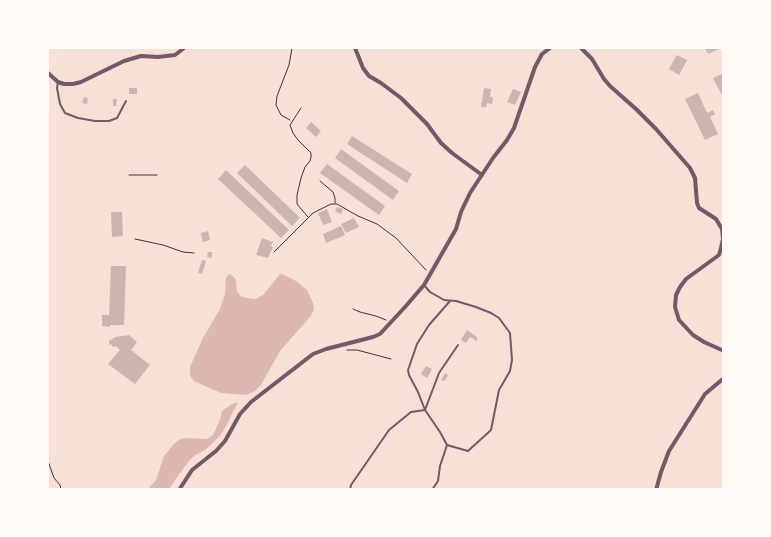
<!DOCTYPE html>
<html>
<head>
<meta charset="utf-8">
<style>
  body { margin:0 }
  #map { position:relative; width:771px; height:537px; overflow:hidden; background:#f7e1d7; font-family:"Exo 2",sans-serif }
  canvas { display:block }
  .frame { position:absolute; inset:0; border:49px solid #fffaf5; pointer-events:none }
</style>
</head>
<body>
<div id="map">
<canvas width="771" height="537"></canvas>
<div class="frame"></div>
</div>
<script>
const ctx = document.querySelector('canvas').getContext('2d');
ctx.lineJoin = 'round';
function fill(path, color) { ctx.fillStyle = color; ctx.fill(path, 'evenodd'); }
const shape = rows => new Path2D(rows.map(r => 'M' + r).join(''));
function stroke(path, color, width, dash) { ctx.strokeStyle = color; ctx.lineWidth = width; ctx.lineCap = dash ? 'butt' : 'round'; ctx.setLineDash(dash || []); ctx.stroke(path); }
fill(shape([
  [229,274,233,276,236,280,237,292,241,296,246,298,256,299,263,295,280,274,284,275,296,281,307,290,313,303,314,310,310,317,280,351,261,385,255,391,246,395,221,393,194,381,190,376,190,367,203,338,220,309,225,294,226,278],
  [238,402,226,426,220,436,205,450,195,455,189,461,180,473,169,489,148,489,156,480,164,456,174,444,180,439,188,438,207,439,213,435,220,420,222,411,232,404]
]), '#dcb8b0');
fill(shape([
  [705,48,722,48,708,54],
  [677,55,687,60,679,75,669,69],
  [724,73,724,99,713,78],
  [129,88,137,88,137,94,129,94],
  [484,88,491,89,490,97,493,97,492,104,487,103,486,107,481,107],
  [513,89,521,92,515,105,507,102],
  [698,93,707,113,713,110,715,114,710,117,718,134,705,140,685,99],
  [84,97,88,98,87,104,82,103],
  [113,99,117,99,116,106,113,106],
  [311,122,321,131,316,137,306,128],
  [352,136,412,174,407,183,347,144],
  [341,149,399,191,393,200,335,158],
  [327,164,385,206,379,215,320,173],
  [245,165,300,218,292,226,237,173],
  [226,170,289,230,281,238,218,179],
  [337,207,343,209,341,214,335,211],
  [327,209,332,222,323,225,318,213],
  [111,212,122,212,123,236,112,237],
  [354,218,359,227,346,233,341,224],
  [341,226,345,235,326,243,323,234],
  [208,231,210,240,203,242,201,233],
  [262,238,273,242,271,246,273,247,268,258,256,255],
  [208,252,212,252,212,258,207,257],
  [202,260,206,261,202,274,198,273],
  [111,266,126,266,124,325,110,325,110,327,102,326,102,315,109,315],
  [467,330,477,337,477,341,470,337,466,343,461,340],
  [129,335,137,342,131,350,150,365,135,384,108,364,120,350,116,346,113,347,111,344,109,346,109,341,115,337],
  [426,366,432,369,427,378,421,374],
  [445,373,448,375,445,381,441,380]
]), '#ccb4b1');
stroke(shape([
  [301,108,290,125,293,133,298,140,311,153,311,157,310,161,305,167,301,178,297,195,297,204,308,217],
  [290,120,281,115,276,105,277,96,289,65,292,48],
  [129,175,157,175],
  [320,181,333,192,335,198,335,203],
  [135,239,163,245,183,252,194,253],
  [274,252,313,213,331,204,337,204,358,216,377,224,396,238,426,270],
  [353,309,360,312,376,316,386,320],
  [347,350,357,350,391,359],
  [48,461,54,478,60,485,61,490]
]), '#4a2c40', 1);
stroke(shape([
  [58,82,57,88,60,104,65,113,78,118,95,121,109,121,117,118,126,101],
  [424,285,430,292,444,300,456,301,476,307,491,313,499,318,510,333,512,360,510,371,499,390,491,430,468,451,447,445],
  [350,490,351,485,389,430,411,412,425,410,439,373,458,345],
  [432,490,438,481,440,466,447,445,440,432,425,410,418,392,409,375,408,370,417,344,429,325,450,301]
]), '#755966', 2);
stroke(shape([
  [355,48,363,68,369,76,381,83,401,98,427,124,441,143,452,153,482,175],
  [581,48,592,59,604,79,610,86,636,109,656,129,690,168,695,178,697,203,699,208,716,219,722,229,723,239,721,248,719,255,686,279,680,287,676,295,675,307,679,320,693,335,704,342,724,351],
  [48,73,58,82,64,84,73,84,81,82,124,61,141,56,158,57,175,55,184,48],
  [179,490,192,470,216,451,225,441,240,414,251,402,313,354,326,349,373,337,380,334,405,307,424,285,456,229,461,212,470,193,493,158,507,140,514,128,535,67,542,54,550,48],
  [656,490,661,472,669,451,705,394,724,378]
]), '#755966', 4);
</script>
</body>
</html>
